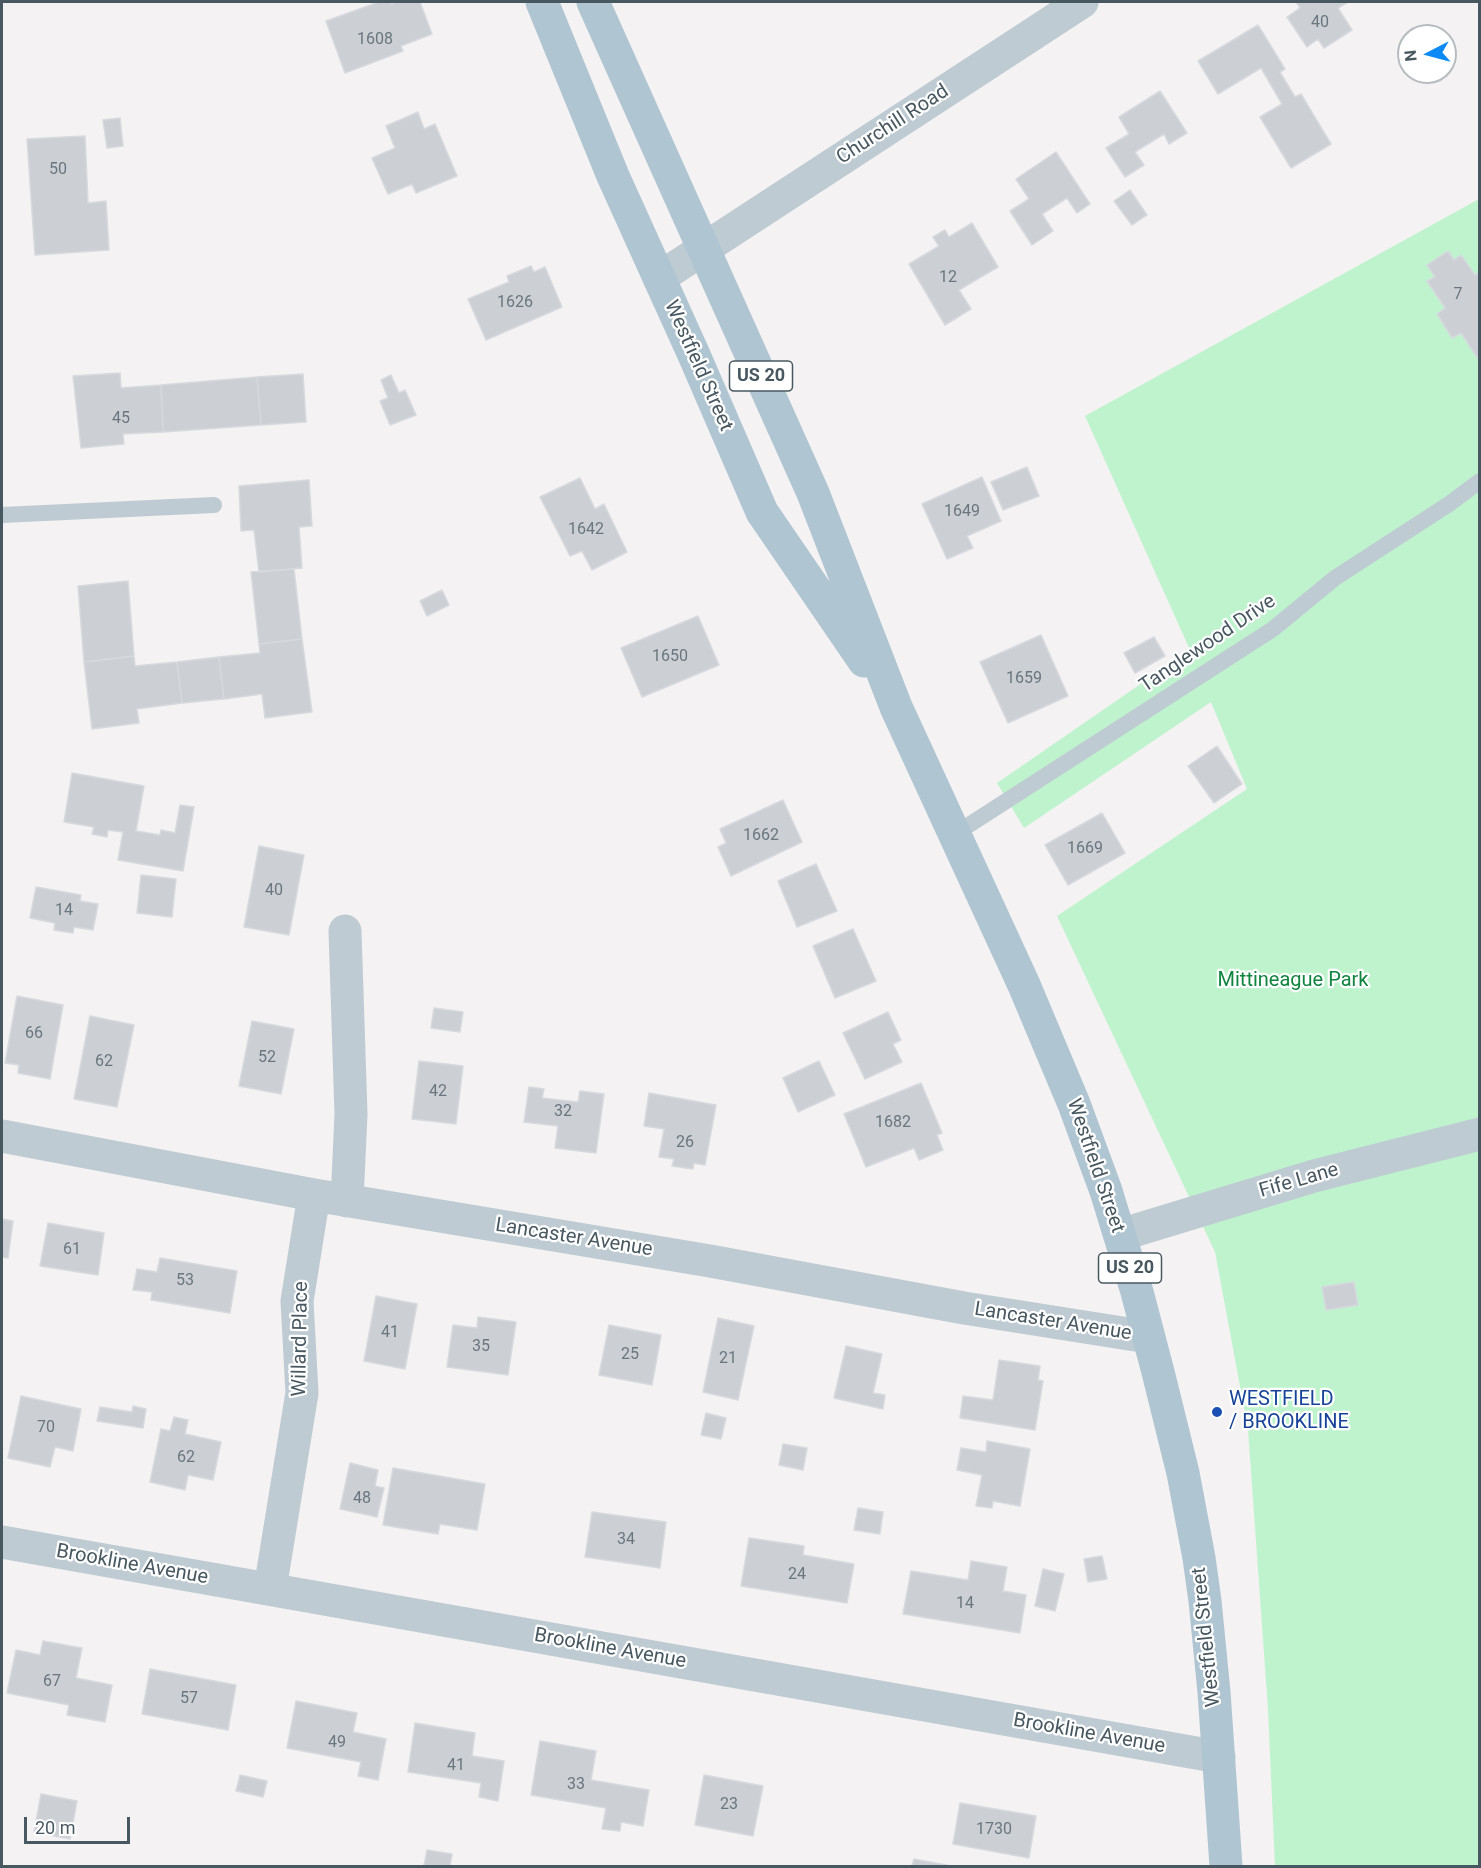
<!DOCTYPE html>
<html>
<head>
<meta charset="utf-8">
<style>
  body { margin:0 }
  #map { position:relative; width:1481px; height:1868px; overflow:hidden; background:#f4f2f2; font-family:Roboto,sans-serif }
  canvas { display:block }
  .frame { position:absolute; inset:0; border:3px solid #485861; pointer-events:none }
  .north { position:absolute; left:1397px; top:24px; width:60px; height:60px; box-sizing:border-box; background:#fff; border:2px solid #b6bcc0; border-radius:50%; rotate:264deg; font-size:16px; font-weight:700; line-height:24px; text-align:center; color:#485861 }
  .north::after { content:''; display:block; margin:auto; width:21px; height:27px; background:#0d8af4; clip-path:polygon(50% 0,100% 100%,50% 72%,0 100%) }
  .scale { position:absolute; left:24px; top:1817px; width:106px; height:27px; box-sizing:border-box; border:3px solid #485861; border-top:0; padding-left:8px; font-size:18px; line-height:21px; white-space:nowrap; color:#485861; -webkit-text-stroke:4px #fff; paint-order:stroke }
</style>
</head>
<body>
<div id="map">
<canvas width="1481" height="1868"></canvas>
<div class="frame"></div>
<div class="north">N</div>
<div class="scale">20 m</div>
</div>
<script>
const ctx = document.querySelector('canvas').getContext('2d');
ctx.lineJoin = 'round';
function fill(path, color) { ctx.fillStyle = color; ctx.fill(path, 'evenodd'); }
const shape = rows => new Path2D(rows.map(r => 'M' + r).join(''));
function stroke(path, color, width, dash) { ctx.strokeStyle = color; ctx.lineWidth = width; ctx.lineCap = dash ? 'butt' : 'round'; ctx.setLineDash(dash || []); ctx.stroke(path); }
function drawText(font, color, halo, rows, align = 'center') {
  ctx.font = font + ' Roboto,sans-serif'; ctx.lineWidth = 4.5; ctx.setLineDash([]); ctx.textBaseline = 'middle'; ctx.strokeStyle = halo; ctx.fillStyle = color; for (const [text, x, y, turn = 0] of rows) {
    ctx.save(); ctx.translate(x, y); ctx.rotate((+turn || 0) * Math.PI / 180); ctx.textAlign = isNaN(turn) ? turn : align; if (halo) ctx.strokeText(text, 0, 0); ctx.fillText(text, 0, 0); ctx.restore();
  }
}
fill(shape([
  [1479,199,1479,1866,1275,1866,1268,1709,1248,1429,1215,1252,1057,916,1247,789,1211,702,1024,828,997,783,1190,650,1085,416]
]), '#bff3ce');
const building = shape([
  [379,2,390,2,391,4,398,2,420,2,432,34,401,46,403,51,345,73,326,21,379,2],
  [1296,2,1348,2,1338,8,1352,30,1324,48,1318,39,1307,47,1287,17,1300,8,1296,2],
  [1258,25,1285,69,1280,72,1295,97,1301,94,1331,144,1291,168,1260,117,1282,104,1261,68,1218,94,1198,61,1258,25],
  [1160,91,1187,133,1169,144,1164,134,1135,152,1144,165,1125,177,1106,148,1129,134,1119,117,1160,91],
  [418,112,424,129,435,124,457,176,416,193,412,184,388,194,372,158,395,148,386,126,418,112],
  [120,118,123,146,107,148,103,120,120,118],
  [85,136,88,203,106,201,109,250,35,255,27,139,85,136],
  [1056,152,1090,204,1077,213,1067,198,1042,214,1053,231,1032,245,1010,211,1029,199,1016,179,1056,152],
  [1130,190,1147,215,1132,225,1114,201,1130,190],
  [972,223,998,267,959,290,971,309,945,325,909,264,939,246,933,237,945,230,949,237,972,223],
  [1448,251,1454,260,1461,255,1475,275,1480,272,1480,362,1461,333,1452,338,1437,314,1445,308,1427,281,1435,277,1427,265,1448,251],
  [531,266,534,272,545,267,562,307,486,340,468,299,509,282,507,276,531,266],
  [120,373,121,388,161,385,163,432,123,434,124,444,81,448,73,376,120,373],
  [303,374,306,422,261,425,257,377,303,374],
  [391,375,399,393,405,390,416,415,390,425,380,401,388,398,381,380,391,375],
  [257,377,261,425,163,432,161,385,257,377],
  [1027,467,1039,496,1003,510,991,482,1027,467],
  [982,477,1001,521,967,536,973,548,947,559,922,504,982,477],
  [580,478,595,509,604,504,627,552,592,570,582,551,570,556,540,497,580,478],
  [309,480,312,526,299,527,302,568,259,572,254,530,241,531,239,486,309,480],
  [294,569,302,639,259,644,251,572,294,569],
  [128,581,134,656,84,662,78,586,128,581],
  [442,590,449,605,427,616,420,601,442,590],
  [698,616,719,665,642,697,621,648,698,616],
  [1041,635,1068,696,1008,723,980,662,1041,635],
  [1154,637,1165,656,1135,673,1124,653,1154,637],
  [302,639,312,712,265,718,262,694,224,699,219,657,260,653,259,644,302,639],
  [134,656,135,666,177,662,182,703,137,709,139,723,92,729,84,662,134,656],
  [219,657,224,699,182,703,177,662,219,657],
  [1217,746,1242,784,1214,803,1188,766,1217,746],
  [72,773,144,786,136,831,160,835,161,830,175,833,180,805,194,807,183,871,118,860,123,832,108,830,107,837,92,834,94,827,64,822,72,773],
  [783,800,802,842,731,876,718,847,726,843,720,829,783,800],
  [1102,813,1125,853,1068,885,1045,845,1102,813],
  [259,846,304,855,289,935,244,927,259,846],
  [816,864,837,911,797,927,778,881,816,864],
  [141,875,176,879,172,917,137,913,141,875],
  [36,887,81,895,80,901,98,904,93,930,74,927,73,933,54,930,55,923,30,918,36,887],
  [853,929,876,981,835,998,813,946,853,929],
  [17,996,63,1005,50,1079,18,1073,19,1065,5,1063,17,996],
  [434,1008,463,1012,460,1032,431,1028,434,1008],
  [888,1012,901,1040,893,1044,902,1062,865,1079,843,1033,888,1012],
  [90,1016,134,1025,117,1107,74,1099,90,1016],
  [252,1021,294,1029,281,1094,239,1086,252,1021],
  [419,1061,463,1066,456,1124,412,1119,419,1061],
  [819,1061,835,1095,798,1112,783,1078,819,1061],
  [921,1083,942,1133,937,1135,943,1150,919,1160,914,1148,866,1167,844,1114,921,1083],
  [529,1087,544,1089,542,1098,578,1102,580,1091,604,1094,596,1153,555,1148,558,1126,524,1122,529,1087],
  [649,1093,716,1105,705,1165,694,1163,693,1169,672,1166,674,1159,659,1157,664,1129,644,1126,649,1093],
  [2,1219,13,1221,8,1258,2,1257,2,1219],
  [48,1223,104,1233,98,1275,40,1266,48,1223],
  [160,1258,237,1271,230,1313,151,1300,152,1292,133,1290,137,1269,157,1272,160,1258],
  [1354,1282,1358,1305,1326,1310,1322,1287,1354,1282],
  [376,1296,417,1304,405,1369,364,1361,376,1296],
  [478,1317,516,1322,508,1375,447,1367,453,1325,477,1328,478,1317],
  [718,1318,754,1326,738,1400,703,1392,718,1318],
  [609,1325,661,1335,652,1385,599,1375,609,1325],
  [846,1346,882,1354,873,1393,885,1395,883,1409,834,1398,846,1346],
  [999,1360,1040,1366,1038,1380,1043,1381,1035,1430,960,1418,963,1396,993,1400,999,1360],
  [21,1396,81,1409,73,1451,55,1447,50,1467,8,1458,21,1396],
  [133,1406,146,1409,143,1428,97,1421,100,1407,132,1412,133,1406],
  [706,1413,726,1418,721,1439,701,1435,706,1413],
  [174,1417,188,1420,185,1434,221,1442,213,1480,188,1475,185,1490,150,1482,161,1429,170,1431,174,1417],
  [987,1441,1030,1449,1020,1506,993,1501,992,1508,976,1506,982,1475,957,1470,961,1448,986,1452,987,1441],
  [783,1444,807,1448,803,1470,779,1465,783,1444],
  [350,1463,378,1470,375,1486,384,1488,377,1517,340,1509,350,1463],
  [393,1468,485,1484,477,1530,440,1524,438,1534,383,1525,393,1468],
  [858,1508,883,1512,880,1534,854,1530,858,1508],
  [592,1512,666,1522,660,1568,585,1557,592,1512],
  [749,1538,804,1546,803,1555,854,1564,847,1603,741,1586,749,1538],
  [1102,1556,1107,1579,1088,1582,1084,1559,1102,1556],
  [971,1561,1007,1567,1003,1591,1026,1595,1020,1633,903,1614,911,1571,968,1580,971,1561],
  [1043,1569,1064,1574,1055,1611,1035,1606,1043,1569],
  [43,1641,82,1648,76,1678,112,1685,105,1722,67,1715,69,1705,7,1693,16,1650,40,1655,43,1641],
  [150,1669,236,1685,228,1730,142,1714,150,1669],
  [296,1701,357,1713,353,1732,386,1739,378,1780,358,1776,361,1762,287,1748,296,1701],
  [415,1723,475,1733,472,1756,504,1761,498,1801,479,1797,481,1783,408,1772,415,1723],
  [540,1741,596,1751,591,1780,649,1790,643,1826,621,1822,620,1831,602,1829,606,1808,531,1795,540,1741],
  [240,1775,267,1781,263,1797,236,1791,240,1775],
  [704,1775,763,1786,753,1836,695,1825,704,1775],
  [41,1794,77,1801,70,1839,34,1832,41,1794],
  [960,1803,1036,1816,1029,1858,953,1844,960,1803],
  [427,1850,452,1854,450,1866,424,1866,427,1850],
  [914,1859,951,1866,912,1866,914,1859]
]);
fill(building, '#ccd0d5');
stroke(building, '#d6d9de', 1.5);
stroke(shape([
  [2,515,214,505],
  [955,834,1273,629,1335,578,1449,504,1480,481]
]), '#bfcbd2', 16);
stroke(shape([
  [659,278,1082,2],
  [345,931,351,1114,347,1201],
  [2,1136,314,1195,710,1261,964,1308,1148,1337],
  [1120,1235,1314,1176,1480,1134],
  [2,1542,1219,1757],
  [270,1589,302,1393,297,1301,314,1195]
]), '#bfcbd2', 33);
stroke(shape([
  [542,2,613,176,694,355,762,512,864,661],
  [593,2,813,493,896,707,1024,985,1074,1104,1106,1191,1137,1292,1158,1372,1183,1473,1199,1558,1205,1601,1214,1692,1226,1866]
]), '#b0c5d2', 33);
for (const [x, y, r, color] of [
  [1217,1412,6,"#1a4fb4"]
]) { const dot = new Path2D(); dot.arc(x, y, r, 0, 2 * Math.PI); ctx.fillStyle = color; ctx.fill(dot); stroke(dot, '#fff', 2); }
drawText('16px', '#69767e', null, [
  ["40",1320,23],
  ["1608",375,40],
  ["50",58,170],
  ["12",948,278],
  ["7",1458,295],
  ["1626",515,303],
  ["45",121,419],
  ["1649",962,512],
  ["1642",586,530],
  ["1650",670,657],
  ["1659",1024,679],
  ["1662",761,836],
  ["1669",1085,849],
  ["40",274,891],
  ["14",64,911],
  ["66",34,1034],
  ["52",267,1058],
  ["62",104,1062],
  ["42",438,1092],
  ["32",563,1112],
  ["1682",893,1123],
  ["26",685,1143],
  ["61",72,1250],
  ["53",185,1281],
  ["41",390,1333],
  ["35",481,1347],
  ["25",630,1355],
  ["21",728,1359],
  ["70",46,1428],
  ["62",186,1458],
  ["48",362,1499],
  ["34",626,1540],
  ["24",797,1575],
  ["14",965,1604],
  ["67",52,1682],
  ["57",189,1699],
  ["49",337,1743],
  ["41",456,1766],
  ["33",576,1785],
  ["23",729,1805],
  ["1730",994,1830]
]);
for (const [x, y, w] of [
  [761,376,63],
  [1130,1268,63]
]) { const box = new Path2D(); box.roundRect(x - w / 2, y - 15, w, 30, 4.5); ctx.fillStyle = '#fff'; ctx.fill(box); stroke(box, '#485861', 1.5); }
drawText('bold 18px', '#485861', null, [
  ["US 20",761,376],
  ["US 20",1130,1268]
]);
drawText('20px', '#485861', '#fff', [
  ["Churchill Road",893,125,-33],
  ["Westfield Street",698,366,66],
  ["Tanglewood Drive",1208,644,-34],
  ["Westfield Street",1095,1166,71],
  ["Fife Lane",1299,1181,-16],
  ["Lancaster Avenue",574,1238,9],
  ["Lancaster Avenue",1053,1322,9],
  ["Willard Place",301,1339,-89],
  ["Brookline Avenue",132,1565,10],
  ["Westfield Street",1207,1637,-96],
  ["Brookline Avenue",610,1649,10],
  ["Brookline Avenue",1089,1734,10]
]);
drawText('20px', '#10853f', '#fff', [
  ["Mittineague Park",1293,981]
]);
drawText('20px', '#164399', '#fff', [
  ["WESTFIELD",1229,1400],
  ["/ BROOKLINE",1229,1423]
], 'left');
</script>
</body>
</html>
